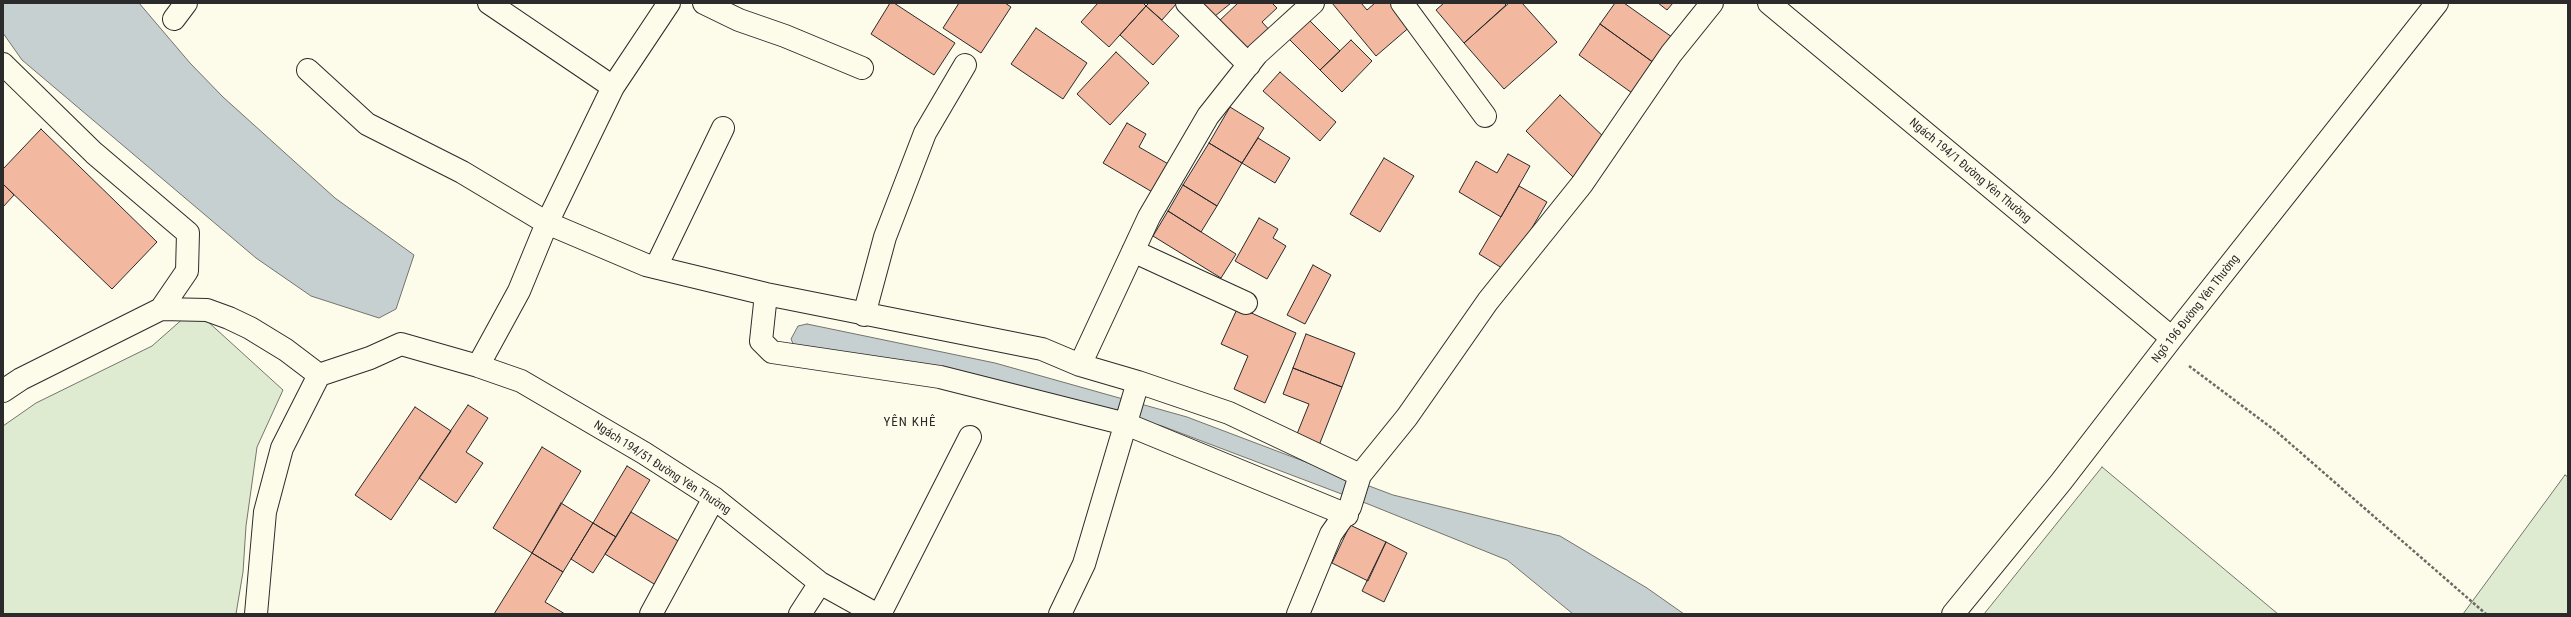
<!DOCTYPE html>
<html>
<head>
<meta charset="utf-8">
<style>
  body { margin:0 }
  #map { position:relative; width:2571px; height:617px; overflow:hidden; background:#fdfbea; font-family:"Roboto Condensed",sans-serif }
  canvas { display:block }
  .frame { position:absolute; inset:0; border:4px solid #2b2b2b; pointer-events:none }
</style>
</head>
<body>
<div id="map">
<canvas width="2571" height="617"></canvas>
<div class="frame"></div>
</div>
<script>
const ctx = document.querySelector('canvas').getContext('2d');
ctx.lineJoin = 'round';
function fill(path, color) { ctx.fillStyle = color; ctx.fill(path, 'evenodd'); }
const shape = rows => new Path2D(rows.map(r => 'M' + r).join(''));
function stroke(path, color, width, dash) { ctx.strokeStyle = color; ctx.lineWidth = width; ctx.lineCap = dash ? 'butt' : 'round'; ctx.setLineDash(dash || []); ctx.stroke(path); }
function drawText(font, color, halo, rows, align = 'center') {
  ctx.font = font + ' "Roboto Condensed",sans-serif'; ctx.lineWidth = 3; ctx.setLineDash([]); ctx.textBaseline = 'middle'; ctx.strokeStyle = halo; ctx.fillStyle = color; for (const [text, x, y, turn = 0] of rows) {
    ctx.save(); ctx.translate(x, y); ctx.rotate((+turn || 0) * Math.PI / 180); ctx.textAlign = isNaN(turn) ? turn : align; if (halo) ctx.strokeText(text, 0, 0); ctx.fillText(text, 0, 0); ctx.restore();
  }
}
const green = shape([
  [194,309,283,390,257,447,246,526,243,572,236,614,3,614,3,426,36,403,152,346,194,309],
  [2102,467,2278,614,1984,614,2102,467],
  [2565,475,2568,477,2568,614,2463,614,2565,475]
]);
fill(green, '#deebd1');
stroke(green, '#74746e', 1);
const water = shape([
  [3,3,139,3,190,63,223,97,335,198,414,255,396,309,379,318,311,296,256,258,22,60,3,33,3,3],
  [807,324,995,363,1187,417,1393,495,1560,536,1647,588,1684,614,1573,614,1507,560,1368,504,1162,426,988,379,794,346,791,339,798,326,807,324]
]);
fill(water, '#c7d0d0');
stroke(water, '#74746e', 1);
const building = shape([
  [890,3,894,3,955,43,934,75,871,34,890,3],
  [959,3,1005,3,1011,7,981,53,943,28,959,3],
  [1098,3,1143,3,1146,6,1109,47,1081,22,1098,3],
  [1149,3,1177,3,1162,20,1146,6,1149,3],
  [1194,3,1231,3,1209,21,1194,3],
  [1238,3,1272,3,1277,8,1262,22,1274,35,1250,58,1217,23,1238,3],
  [1332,3,1361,3,1367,10,1375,3,1394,3,1412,25,1376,56,1332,3],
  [1444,3,1504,3,1506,5,1464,43,1436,10,1444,3],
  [1509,3,1522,3,1557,42,1504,89,1464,43,1509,3],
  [1615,3,1624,3,1679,42,1661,68,1600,24,1615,3],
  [1658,3,1673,3,1667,10,1658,3],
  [1146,6,1179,36,1153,65,1120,35,1146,6],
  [1308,19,1340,51,1320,70,1288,38,1308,19],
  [1600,24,1661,68,1639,98,1579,55,1600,24],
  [1036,28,1087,63,1063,99,1011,64,1036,28],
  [1351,40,1372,61,1342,92,1320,70,1351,40],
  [1116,52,1149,83,1110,125,1077,94,1116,52],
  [1280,72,1336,122,1320,141,1263,91,1280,72],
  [1560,95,1608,141,1573,177,1526,131,1560,95],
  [1230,107,1264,128,1242,163,1209,143,1230,107],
  [1127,123,1146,134,1139,147,1170,165,1154,193,1103,163,1127,123],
  [41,129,157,242,112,289,3,184,3,169,41,129],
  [1258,138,1290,158,1275,183,1242,163,1258,138],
  [1209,143,1242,163,1217,206,1183,185,1209,143],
  [1508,154,1530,166,1501,217,1459,192,1476,161,1497,173,1508,154],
  [1384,158,1414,176,1380,232,1350,214,1384,158],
  [3,184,14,195,3,207,3,184],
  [1183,185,1217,206,1201,232,1168,211,1183,185],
  [1519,186,1547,202,1507,271,1479,254,1519,186],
  [1168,211,1236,254,1221,278,1153,236,1168,211],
  [1259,218,1278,229,1273,238,1286,246,1267,279,1235,261,1259,218],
  [1313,265,1331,275,1305,324,1287,315,1313,265],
  [1238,307,1296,333,1265,403,1234,389,1248,356,1221,344,1238,307],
  [1306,334,1355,353,1342,387,1293,368,1306,334],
  [1293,368,1342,387,1318,448,1295,439,1309,404,1283,394,1293,368],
  [468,405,488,418,466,452,483,463,456,503,419,478,468,405],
  [415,407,451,431,391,520,355,495,415,407],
  [542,447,581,471,532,553,493,528,542,447],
  [627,466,650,480,616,537,593,523,627,466],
  [561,503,593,523,563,572,532,553,561,503],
  [631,512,685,545,659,587,605,554,631,512],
  [593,523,616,537,593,573,571,559,593,523],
  [1350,525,1386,542,1368,581,1332,563,1350,525],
  [1386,542,1407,553,1384,602,1362,591,1386,542],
  [532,553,563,572,545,602,565,614,494,614,532,553]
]);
fill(building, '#f2b8a0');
stroke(building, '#2b2b2b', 1);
const minor = shape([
  [489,3,613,87],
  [704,3,739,20,785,36,862,68],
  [1187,3,1249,65],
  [1402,3,1485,116],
  [1769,3,2172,338],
  [174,19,186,3],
  [3,64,94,153,188,233,187,271,161,309,21,379,3,391],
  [308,70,367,124,462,172,547,223,646,265,766,294,1042,349,1080,365,1138,382,1229,413,1360,475],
  [1133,251,1246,303],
  [656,267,723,128],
  [766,294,761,341,772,352,940,377,1126,424,1347,515],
  [161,309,207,310,229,318,250,328,286,350,319,375],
  [864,315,885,237,925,133,965,65],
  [1080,365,1149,217,1208,116,1257,54,1313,3],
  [478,366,519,291,547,223,613,87,669,3],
  [256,614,265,512,282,448,319,375,370,358,401,344,478,366,521,381,644,453,714,498,820,583,876,614],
  [651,614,714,498],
  [800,614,820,583],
  [880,614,970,437],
  [1060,614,1084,564,1138,382],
  [1298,614,1331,534,1350,507,1360,475,1407,417,1488,301,1582,184,1671,54,1712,3],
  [1953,614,2061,482,2172,338,2437,3]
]);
stroke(minor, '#2b2b2b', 24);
stroke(shape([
  [2189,366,2277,432,2486,614]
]), '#6a6964', 2.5, [3, 2]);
stroke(minor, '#fdfbea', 22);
drawText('12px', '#2b2b2b', '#fdfbea', [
  ["Ngách 194/1 Đường Yên Thường",1970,171,40],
  ["Ngõ 196 Đường Yên Thường",2196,309,-52],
  ["Ngách 194/51 Đường Yên Thường",662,468,33]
]);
ctx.letterSpacing = '1px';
drawText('13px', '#2b2b2b', '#fdfbea', [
  ["YÊN KHÊ",910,423]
]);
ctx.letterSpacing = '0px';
</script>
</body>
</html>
